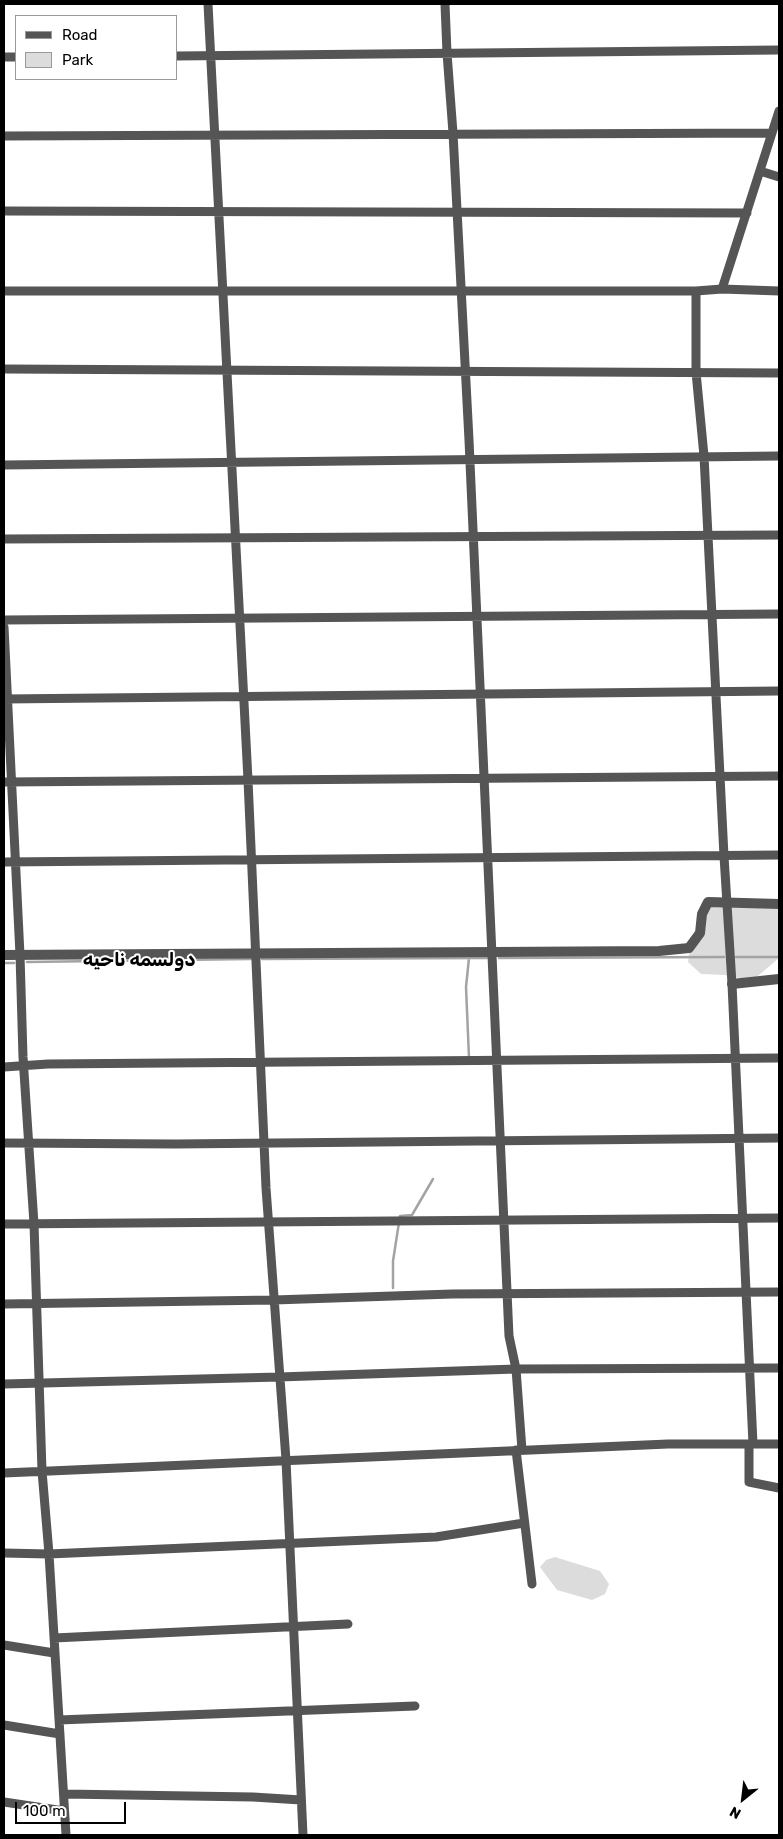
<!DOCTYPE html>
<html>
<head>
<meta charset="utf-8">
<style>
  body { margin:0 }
  #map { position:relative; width:783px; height:1839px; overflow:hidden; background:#fff; font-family:Rubik,sans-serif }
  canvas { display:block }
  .frame { position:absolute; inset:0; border:5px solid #000; pointer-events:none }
  .legend { position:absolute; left:15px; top:15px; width:162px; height:65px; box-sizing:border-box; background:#fff; border:1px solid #999; margin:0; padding:6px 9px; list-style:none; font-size:15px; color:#000 }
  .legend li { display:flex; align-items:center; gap:10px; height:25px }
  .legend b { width:25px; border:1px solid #999 }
  .north { position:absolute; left:718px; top:1774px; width:50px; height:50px; -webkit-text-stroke:4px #fff; paint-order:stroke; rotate:209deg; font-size:14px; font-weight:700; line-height:20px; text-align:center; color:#000 }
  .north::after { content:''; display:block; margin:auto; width:18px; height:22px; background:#000; clip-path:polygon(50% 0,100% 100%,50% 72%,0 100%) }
  .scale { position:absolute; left:15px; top:1802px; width:111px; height:22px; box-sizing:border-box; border:2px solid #000; border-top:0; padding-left:6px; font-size:15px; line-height:18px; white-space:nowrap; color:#000; -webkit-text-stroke:4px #fff; paint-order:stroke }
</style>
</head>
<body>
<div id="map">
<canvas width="783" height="1839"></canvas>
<div class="frame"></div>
<ul class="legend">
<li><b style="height:6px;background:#555"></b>Road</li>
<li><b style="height:14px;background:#dcdcdc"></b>Park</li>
</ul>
<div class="north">N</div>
<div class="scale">100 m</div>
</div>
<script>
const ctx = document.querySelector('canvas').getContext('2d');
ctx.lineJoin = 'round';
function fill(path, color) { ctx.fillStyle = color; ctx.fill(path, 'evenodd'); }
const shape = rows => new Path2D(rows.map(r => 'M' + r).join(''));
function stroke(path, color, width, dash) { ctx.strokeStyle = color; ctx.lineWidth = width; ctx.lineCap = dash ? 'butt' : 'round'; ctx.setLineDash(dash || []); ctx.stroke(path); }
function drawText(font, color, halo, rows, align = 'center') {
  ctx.font = font + ' Rubik,Cairo,sans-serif'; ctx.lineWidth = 4; ctx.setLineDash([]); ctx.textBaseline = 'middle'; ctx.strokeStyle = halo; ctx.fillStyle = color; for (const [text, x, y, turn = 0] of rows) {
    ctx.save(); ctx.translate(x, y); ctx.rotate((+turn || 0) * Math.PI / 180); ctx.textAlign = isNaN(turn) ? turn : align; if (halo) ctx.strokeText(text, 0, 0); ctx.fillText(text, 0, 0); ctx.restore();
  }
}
fill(shape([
  [711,906,779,909,779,958,752,981,725,975,701,974,688,962,689,954,703,933,705,914],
  [555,1557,600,1571,609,1584,605,1594,592,1600,557,1590,540,1567,546,1560]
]), '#dcdcdc');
stroke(shape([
  [736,957,779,957],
  [469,958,466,987,469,1058],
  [499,958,724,957],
  [262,959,487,958],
  [27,962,251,959],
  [4,963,14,963],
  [393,1288,393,1261,400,1216,412,1215,433,1179]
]), '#a3a3a3', 2.5);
stroke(shape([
  [208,4,248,780,266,1188,286,1460,303,1835],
  [445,4,447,53,453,133,469,440,509,1336,516,1369,522,1450],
  [176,56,779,50],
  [4,57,16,57],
  [4,136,772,133],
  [760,171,779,177],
  [4,211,747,213],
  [722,289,779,111],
  [4,291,696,291,722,289,779,291],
  [696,291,696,372,704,456,724,856,732,984,753,1444],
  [4,369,779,373],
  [4,465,779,456],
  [4,539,779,535],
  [4,620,779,614],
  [4,627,20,955,23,1057,34,1224,42,1471,49,1554,66,1835],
  [4,699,779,691],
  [4,782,779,776],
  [4,862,779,855],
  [4,1067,48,1064,779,1058],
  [4,1143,176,1144,779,1138],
  [4,1224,779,1218],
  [4,1304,274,1300,452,1294,779,1292],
  [4,1384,279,1377,516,1369,779,1368],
  [749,1444,749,1482,779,1488],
  [516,1450,532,1584],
  [4,1473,668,1444,779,1444],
  [4,1553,49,1554,436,1537,524,1523],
  [54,1638,348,1624],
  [4,1645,54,1653],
  [59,1720,415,1706],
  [4,1725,60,1734],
  [64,1794,253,1797,301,1800],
  [4,1802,64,1811]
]), '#555', 9);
stroke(shape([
  [4,955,659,951,689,948,700,933,702,914,708,902,779,904],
  [732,984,779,979]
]), '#555', 10);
drawText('bold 19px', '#000', '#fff', [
  ["دولسمه ناحیه",139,961]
]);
</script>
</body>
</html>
